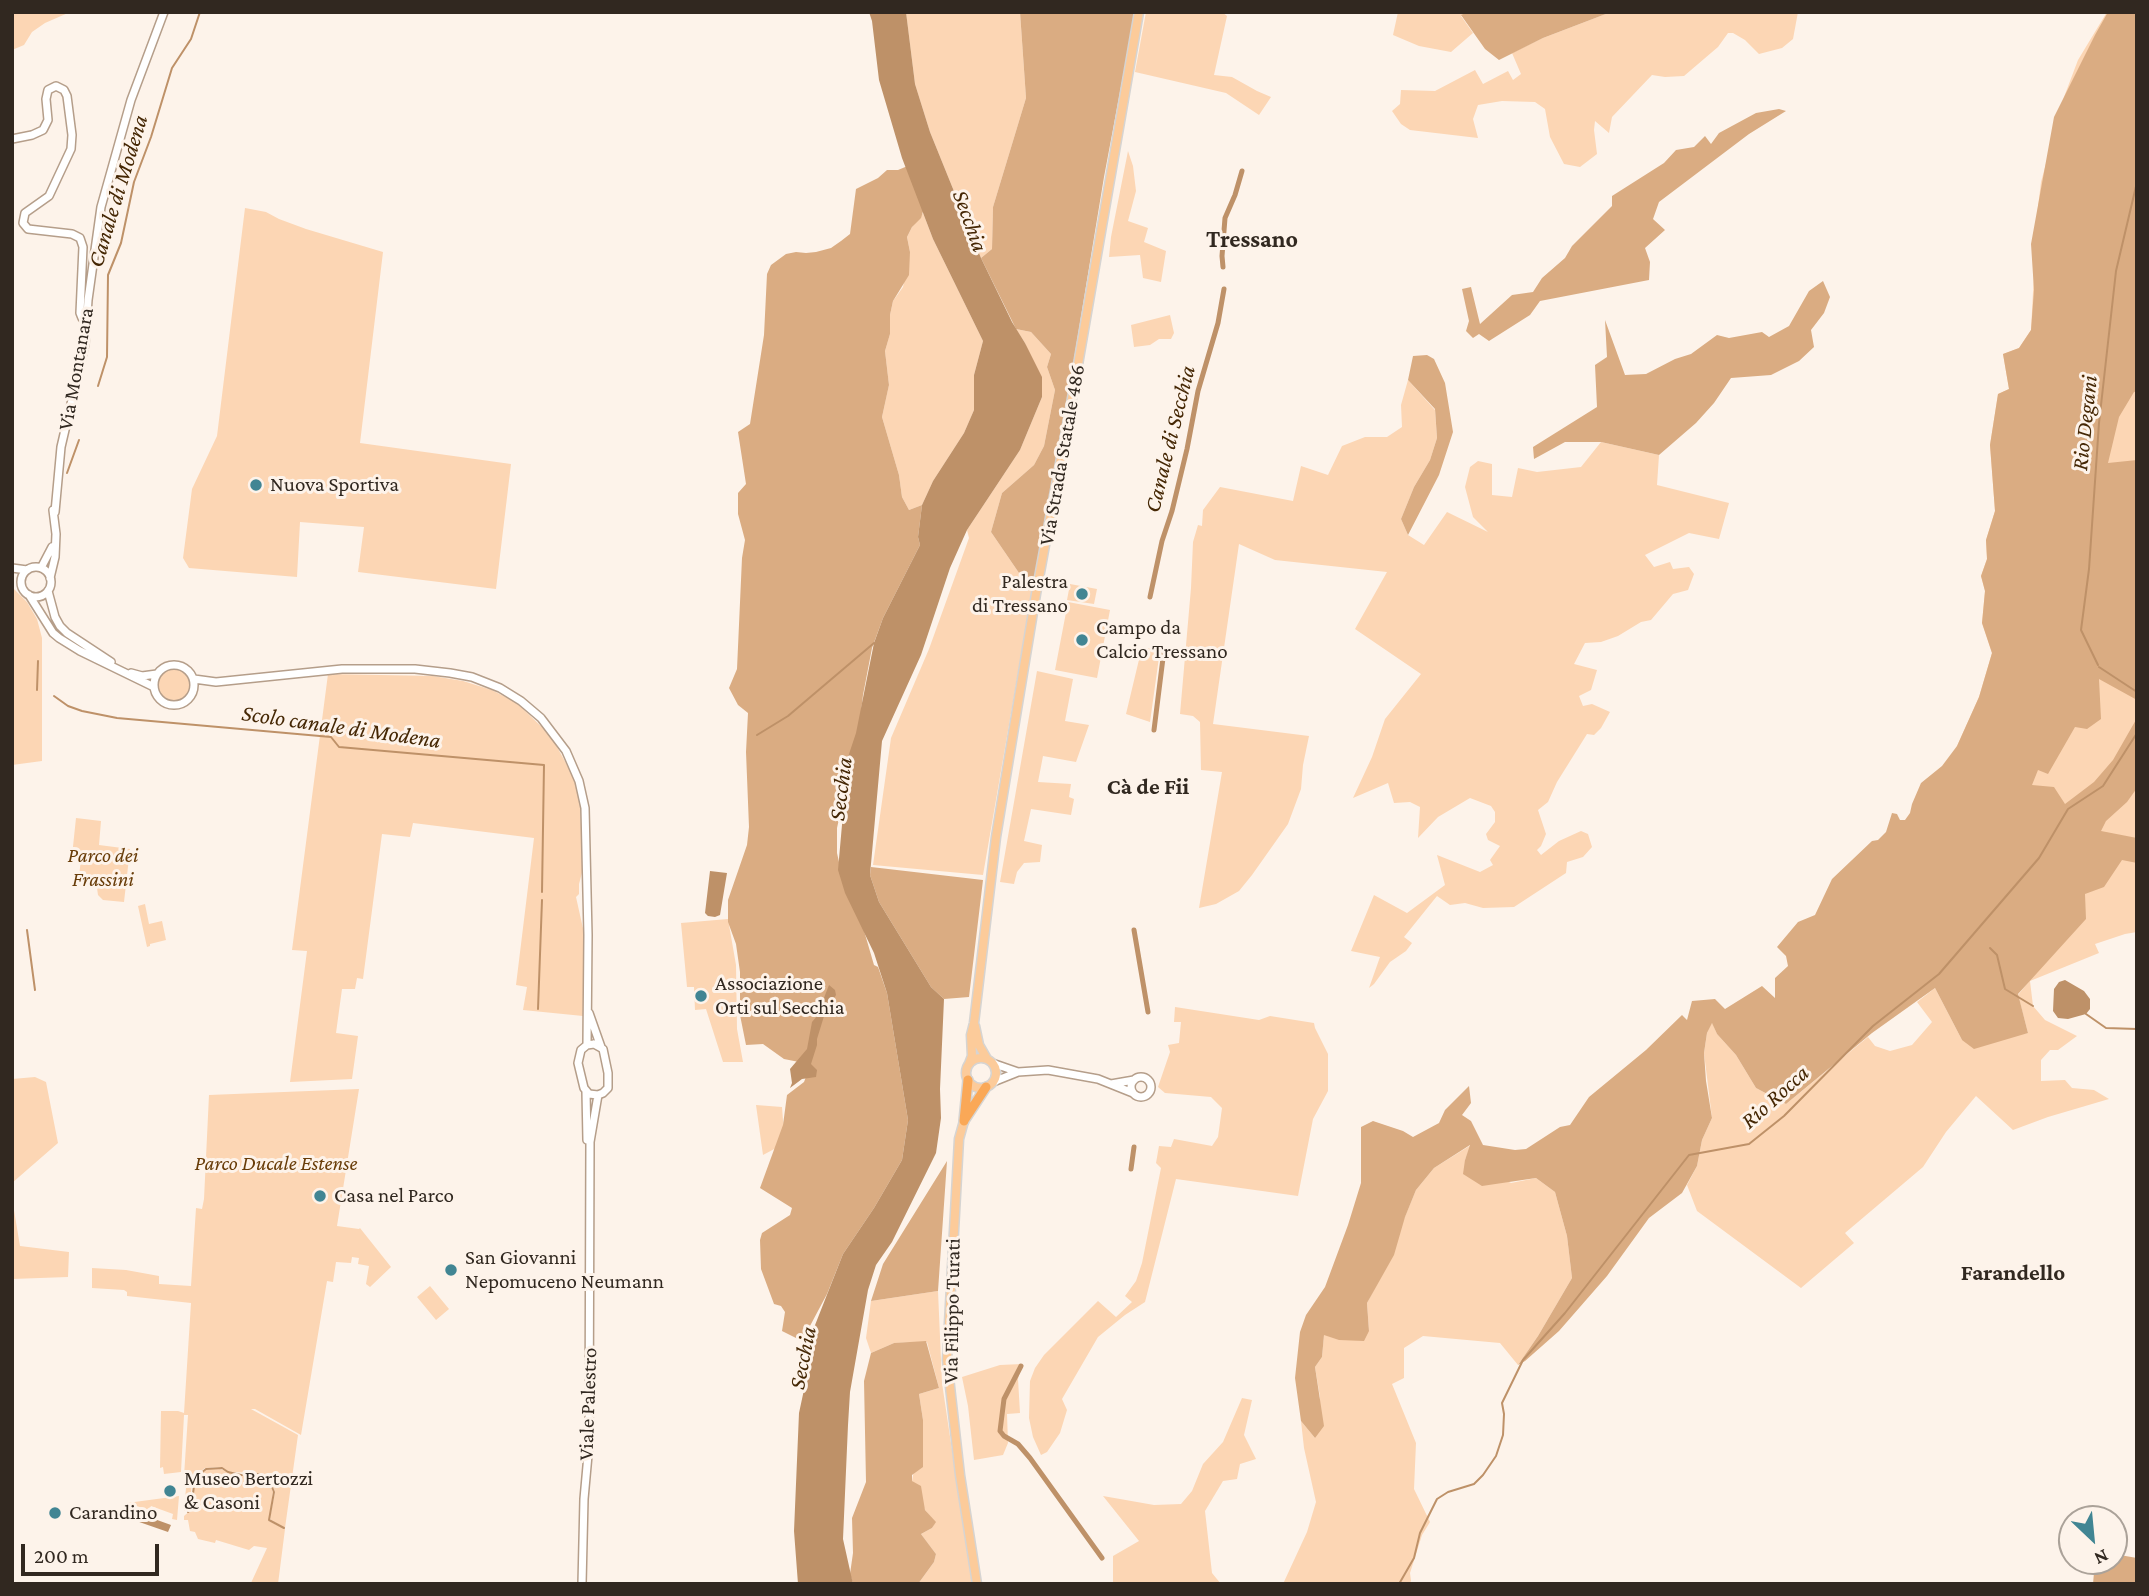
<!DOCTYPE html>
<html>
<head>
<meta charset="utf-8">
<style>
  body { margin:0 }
  #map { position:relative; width:2149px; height:1596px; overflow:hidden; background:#fdf3ea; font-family:"Crimson Pro",serif }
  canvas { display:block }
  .frame { position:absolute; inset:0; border:14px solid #312820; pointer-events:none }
  .north { position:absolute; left:2058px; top:1505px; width:70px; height:70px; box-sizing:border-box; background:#fdf3ea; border:2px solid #aba299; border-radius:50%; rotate:154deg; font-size:19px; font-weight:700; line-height:28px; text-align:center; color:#312820 }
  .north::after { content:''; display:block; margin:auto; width:24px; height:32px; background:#418593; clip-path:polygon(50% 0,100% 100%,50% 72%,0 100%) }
  .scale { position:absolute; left:21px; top:1544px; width:138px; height:32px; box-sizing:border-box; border:4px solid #312820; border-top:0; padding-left:9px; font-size:21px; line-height:24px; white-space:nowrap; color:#312820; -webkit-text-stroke:5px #fdf3ea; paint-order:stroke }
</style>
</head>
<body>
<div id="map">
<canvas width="2149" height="1596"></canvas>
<div class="frame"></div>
<div class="north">N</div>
<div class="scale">200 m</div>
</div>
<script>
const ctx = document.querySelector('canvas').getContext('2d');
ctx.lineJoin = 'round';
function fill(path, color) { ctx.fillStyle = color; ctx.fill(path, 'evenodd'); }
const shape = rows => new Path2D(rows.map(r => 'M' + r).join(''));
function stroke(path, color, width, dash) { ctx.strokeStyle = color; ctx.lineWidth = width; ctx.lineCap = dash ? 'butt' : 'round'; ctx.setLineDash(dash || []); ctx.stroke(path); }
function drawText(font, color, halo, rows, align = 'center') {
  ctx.font = font + ' "Crimson Pro",serif'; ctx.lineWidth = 6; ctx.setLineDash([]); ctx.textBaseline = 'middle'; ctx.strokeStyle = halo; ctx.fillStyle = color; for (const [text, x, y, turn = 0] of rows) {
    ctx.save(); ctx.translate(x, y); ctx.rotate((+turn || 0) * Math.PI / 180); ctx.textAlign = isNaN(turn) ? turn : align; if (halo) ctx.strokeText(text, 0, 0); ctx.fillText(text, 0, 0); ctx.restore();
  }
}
fill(shape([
  [12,12,68,12,68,13,45,23,32,32,24,45,12,50],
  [906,12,1020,12,1026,98,993,207,992,249,981,258,930,132,915,84],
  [1146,12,1222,12,1227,16,1214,75,1232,77,1257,91,1271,97,1259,115,1226,93,1135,72],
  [1398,12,1468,12,1461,16,1473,33,1451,52,1419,46,1393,35],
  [1611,12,1798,12,1793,39,1782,48,1759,54,1745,40,1733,33,1728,33,1718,47,1684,76,1665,77,1652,75,1612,117,1609,133,1595,121,1594,130,1597,154,1580,167,1564,164,1550,137,1545,109,1535,102,1502,101,1478,105,1473,119,1478,138,1410,130,1401,124,1392,111,1400,104,1401,90,1435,91,1475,70,1483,84,1508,71,1513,80,1521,74,1512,53,1543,38],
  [2107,12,2137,12,2137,932,2125,934,2095,944,2099,953,2030,981,2033,1006,2045,1020,2077,1036,2058,1050,2050,1050,2041,1060,2041,1081,2065,1080,2072,1088,2094,1090,2109,1099,2048,1117,2013,1130,1976,1096,1946,1132,1923,1167,1845,1233,1854,1243,1801,1288,1697,1211,1687,1185,1697,1166,1702,1140,1712,1118,1704,1053,1707,1033,1712,1022,1717,1034,1736,1055,1756,1088,1786,1104,1868,1037,1875,1046,1890,1051,1912,1045,1932,1022,1917,1002,1935,988,1962,1040,2028,1033,2018,995,2030,980,1949,764,1979,697,1992,653,1982,623,1985,591,1981,576,1987,559,1986,540,1995,511,1990,445,1998,394,2009,389,2003,354,2019,348,2031,330,2037,215,2041,182,2064,97,2078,60],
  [1128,151,1133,166,1136,191,1128,221,1148,228,1144,242,1166,251,1161,282,1143,278,1140,255,1109,257,1111,237],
  [245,208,266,212,279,219,306,229,383,252,360,443,511,464,496,589,358,572,364,527,300,522,297,577,189,568,183,558,192,489,217,436],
  [923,213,933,239,983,341,974,375,974,410,964,433,933,481,922,505,909,510,902,497,899,475,882,417,889,385,885,351,890,334,890,315,893,301,903,287,910,252,907,237,912,227],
  [1170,315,1174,333,1171,339,1159,339,1150,345,1134,347,1131,325],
  [1016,329,1031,332,1051,354,1047,367,1055,390,1044,446,1034,465,1002,493,991,532,1032,592,983,875,873,865,891,738,929,649,969,538,967,530,1020,450,1042,397,1025,343],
  [1408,380,1435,410,1437,438,1430,460,1414,487,1401,519,1408,535,1424,545,1447,512,1488,532,1473,517,1465,487,1470,467,1478,461,1492,464,1492,495,1512,497,1518,468,1537,472,1581,467,1601,442,1659,455,1657,485,1729,503,1719,539,1689,533,1645,555,1654,567,1670,562,1673,569,1689,567,1694,574,1688,590,1673,594,1651,620,1641,622,1618,636,1601,642,1585,643,1574,664,1597,670,1591,690,1579,696,1583,706,1592,704,1610,712,1601,728,1594,735,1587,734,1557,782,1548,802,1538,810,1546,834,1541,846,1537,850,1541,855,1559,841,1581,831,1588,834,1592,847,1583,857,1567,862,1566,873,1514,907,1483,908,1465,903,1450,905,1437,896,1404,937,1412,943,1406,951,1390,962,1374,984,1369,988,1380,957,1351,951,1374,895,1407,913,1445,885,1437,855,1480,872,1493,865,1490,860,1500,846,1488,840,1486,834,1495,822,1495,812,1491,806,1470,798,1438,817,1418,838,1420,807,1410,802,1394,803,1388,783,1353,798,1372,757,1385,719,1421,674,1355,629,1387,572,1275,560,1239,544,1213,724,1309,736,1303,765,1301,789,1288,824,1252,875,1239,891,1216,904,1199,908,1222,772,1201,770,1200,722,1193,716,1180,714,1191,588,1193,542,1198,525,1202,526,1203,510,1220,487,1293,501,1301,466,1328,475,1342,446,1365,437,1387,437,1402,427,1401,405],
  [1070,584,1097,589,1094,604,1067,600],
  [12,587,27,602,37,619,42,638,42,761,12,765],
  [1068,602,1110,610,1097,678,1055,670],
  [1142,647,1160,650,1150,722,1126,714],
  '158 685a17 17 0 1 1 34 0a17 17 0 1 1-34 0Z',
  [1037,671,1073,679,1065,721,1089,725,1076,762,1043,756,1038,782,1071,784,1069,797,1074,799,1071,815,1031,809,1024,841,1042,845,1040,862,1024,863,1017,872,1014,884,1000,882],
  [328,674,433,676,463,681,492,690,517,703,551,736,573,776,580,803,583,869,579,884,579,894,576,897,584,933,583,1016,523,1010,527,987,516,985,534,838,413,823,410,837,382,834,363,979,357,978,355,989,342,989,336,1033,358,1036,352,1079,290,1082,307,951,292,950],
  [76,818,101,821,99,845,130,849,124,902,103,900,98,895,97,888,78,885,81,859,72,856],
  [145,904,149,924,162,921,166,940,150,944,150,946,147,947,138,906],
  [728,919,736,965,737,1029,743,1062,723,1062,706,1009,695,1010,694,987,687,987,681,923],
  [1175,1007,1259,1020,1270,1016,1314,1023,1315,1028,1328,1054,1328,1091,1313,1119,1298,1196,1176,1179,1145,1302,1125,1315,1098,1337,1062,1399,1067,1410,1060,1433,1047,1452,1041,1455,1033,1437,1029,1418,1030,1381,1035,1368,1044,1355,1098,1301,1116,1317,1132,1302,1125,1296,1136,1281,1142,1263,1161,1168,1156,1163,1159,1146,1171,1147,1174,1139,1212,1146,1218,1137,1222,1108,1211,1097,1165,1093,1158,1087,1170,1052,1168,1045,1179,1043,1181,1022,1174,1022],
  [35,1077,46,1082,58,1143,12,1183,12,1079],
  [359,1089,337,1226,359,1229,360,1228,391,1267,370,1287,366,1284,369,1266,358,1264,359,1258,352,1257,351,1263,336,1262,333,1282,327,1281,301,1435,255,1409,251,1409,298,1435,285,1528,271,1520,270,1518,275,1492,271,1482,259,1473,229,1472,221,1467,205,1468,193,1477,189,1507,184,1511,187,1476,184,1476,188,1415,184,1415,181,1472,164,1474,163,1467,160,1468,161,1411,178,1411,184,1413,191,1303,127,1296,127,1292,124,1290,92,1288,92,1268,126,1270,159,1276,159,1284,191,1286,196,1208,202,1209,204,1199,209,1095],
  [756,1105,782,1107,784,1133,778,1147,763,1155],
  [1471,1145,1465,1160,1511,1183,1536,1178,1555,1192,1567,1236,1572,1278,1538,1336,1518,1365,1500,1343,1423,1336,1404,1348,1404,1378,1392,1384,1416,1443,1414,1489,1430,1522,1422,1535,1410,1573,1411,1581,1409,1584,1283,1584,1307,1532,1316,1502,1304,1448,1301,1421,1315,1438,1320,1397,1315,1367,1322,1357,1324,1334,1369,1331,1367,1303,1379,1279,1416,1190,1434,1168],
  [12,1198,20,1246,69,1252,68,1277,12,1279],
  [430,1286,449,1309,436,1320,417,1297],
  [938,1291,942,1383,972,1584,918,1584,934,1562,936,1554,921,1534,932,1528,935,1522,925,1510,912,1481,923,1420,919,1394,939,1388,927,1342,894,1343,871,1353,866,1338,871,1301],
  [1022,1364,1018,1379,1020,1413,1007,1414,1008,1443,1003,1455,974,1460,968,1406,962,1377,1000,1365],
  [1242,1398,1252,1400,1244,1435,1256,1459,1240,1464,1237,1479,1223,1481,1205,1511,1212,1573,1221,1584,1113,1584,1113,1556,1139,1541,1103,1496,1154,1505,1181,1504,1192,1491,1203,1464,1223,1442],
  [216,1468,241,1475,258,1475,269,1482,273,1492,269,1521,285,1529,278,1584,251,1583,267,1548,254,1546,249,1550,216,1540,215,1543,198,1539,195,1532,190,1531,188,1520,184,1520,184,1516,192,1509,195,1478,206,1470],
  [179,1496,177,1520,172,1519,173,1514,151,1506,149,1510,127,1503]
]), '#fcd6b4');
fill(shape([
  [1020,12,1135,12,1104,177,1055,474,1032,592,991,532,1002,493,1034,465,1044,446,1055,390,1047,367,1051,354,1031,332,1016,329,981,258,992,249,993,207,1026,98],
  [1468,12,1611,12,1543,38,1499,60,1485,49,1461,15],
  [2108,12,2137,12,2137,391,2134,392,2119,417,2108,463,2137,460,2137,700,2099,679,2101,719,2087,729,2075,727,2048,774,2038,770,2032,785,2054,787,2065,804,2094,782,2113,760,2137,718,2137,788,2127,802,2106,821,2101,831,2137,838,2137,863,2122,860,2104,887,2085,894,2086,919,2018,994,2028,1033,1974,1049,1962,1040,1935,988,1872,1033,1786,1104,1756,1088,1736,1055,1717,1034,1712,1023,1707,1033,1704,1053,1706,1081,1712,1118,1702,1140,1697,1166,1682,1193,1649,1218,1607,1276,1559,1331,1525,1361,1518,1365,1538,1336,1572,1278,1567,1236,1555,1192,1536,1178,1482,1186,1463,1174,1465,1160,1470,1145,1434,1168,1416,1190,1405,1217,1394,1255,1367,1303,1369,1331,1364,1341,1339,1340,1324,1335,1322,1357,1315,1367,1324,1426,1315,1438,1301,1421,1295,1378,1300,1332,1306,1315,1325,1287,1348,1225,1361,1183,1361,1127,1373,1121,1403,1131,1413,1137,1439,1123,1445,1110,1469,1086,1471,1103,1462,1115,1471,1121,1483,1145,1515,1150,1526,1149,1560,1127,1570,1125,1589,1097,1646,1050,1682,1015,1687,1020,1692,1001,1715,999,1725,1009,1762,986,1775,998,1775,978,1788,966,1786,956,1777,947,1798,922,1815,915,1832,879,1872,841,1878,840,1886,832,1892,813,1897,814,1900,820,1905,820,1910,813,1912,804,1921,783,1942,766,1957,746,1979,697,1992,653,1982,623,1985,591,1981,576,1987,559,1986,540,1995,511,1990,445,1998,394,2009,389,2003,354,2019,348,2031,330,2034,290,2031,244,2054,117,2095,35],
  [1779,109,1786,111,1749,134,1659,202,1653,219,1665,230,1645,248,1650,262,1649,280,1540,301,1530,315,1489,341,1479,334,1473,338,1466,331,1469,321,1462,289,1471,287,1480,324,1512,295,1533,292,1542,278,1565,258,1572,246,1612,206,1612,196,1664,163,1676,150,1694,147,1705,136,1711,144,1719,133,1756,113],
  [910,165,925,205,921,218,912,227,907,237,910,252,909,275,893,301,890,315,890,334,885,351,889,385,882,417,899,475,902,497,909,510,922,505,918,537,920,545,883,618,872,648,863,695,859,728,837,828,837,853,841,871,860,917,874,965,878,967,887,993,908,1120,902,1160,874,1208,843,1254,827,1294,802,1341,782,1331,785,1312,781,1306,774,1304,761,1269,760,1240,762,1233,790,1215,792,1208,760,1188,783,1125,787,1095,804,1082,809,1069,804,1063,784,1059,763,1044,746,1045,740,1015,740,972,736,944,728,922,728,900,747,845,749,827,746,752,748,713,738,705,729,688,737,669,742,558,745,540,738,514,738,493,746,484,738,432,750,424,764,335,767,274,771,265,786,254,796,252,806,253,816,252,831,248,841,241,850,234,856,189,878,178,887,170,898,170],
  [1823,281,1830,297,1824,313,1811,330,1814,347,1799,361,1771,375,1731,378,1714,403,1696,423,1659,455,1601,442,1565,442,1534,459,1533,447,1597,407,1595,365,1607,357,1605,320,1625,375,1646,374,1675,359,1691,354,1717,335,1729,338,1762,332,1769,337,1789,326,1809,291],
  [1427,355,1434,359,1445,383,1453,432,1439,475,1408,535,1401,519,1414,487,1430,460,1437,438,1435,409,1408,380,1413,356],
  [871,867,983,880,969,997,944,999,931,987,879,902,870,875],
  [947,1161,938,1291,871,1301,883,1264],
  [926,1341,939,1388,919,1394,923,1420,923,1467,912,1475,912,1481,921,1486,925,1510,936,1522,932,1528,921,1534,936,1554,934,1562,918,1584,853,1584,850,1574,853,1553,852,1518,866,1482,864,1381,871,1353,894,1343],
  [2114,1554,2137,1558,2137,1584,2093,1584,2095,1561,2114,1561]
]), '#daac82');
fill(shape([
  [869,12,906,12,915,84,930,132,981,258,1012,322,1025,343,1042,377,1042,397,1020,450,967,530,950,568,921,655,882,741,870,875,879,902,931,987,944,999,940,1089,941,1118,936,1153,892,1242,876,1265,868,1290,850,1392,848,1425,843,1539,853,1584,798,1584,794,1531,799,1413,805,1385,806,1348,843,1254,874,1208,902,1160,908,1120,887,993,874,953,845,893,838,870,848,757,856,733,874,643,883,618,920,545,918,537,922,505,933,481,964,433,974,410,974,375,983,341,933,239,902,158,879,80,872,21],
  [710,871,727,873,720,915,715,917,708,916,705,913],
  [2065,980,2084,991,2090,999,2090,1009,2086,1014,2068,1019,2058,1018,2053,1011,2054,989,2059,982],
  [829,985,835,990,836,995,825,1013,817,1039,817,1045,811,1064,817,1070,816,1077,802,1079,790,1088,792,1083,790,1069,807,1049,812,1022,817,1016],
  [124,1508,171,1525,168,1532,122,1516]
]), '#be9168');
stroke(shape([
  [98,386,107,357,108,275,121,243,134,182,151,137,172,68,191,39,200,12],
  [67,473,79,440],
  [2098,665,2081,630,2089,569,2099,423,2116,271,2137,182],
  [2099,667,2137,692],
  [37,690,38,661],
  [54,696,68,706,82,711,117,718,331,737,339,747,544,765,542,892],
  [757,735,788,716,874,643],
  [27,930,35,990],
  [1990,948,1997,955,2005,989,2033,1006],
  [538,1009,542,900],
  [2086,1014,2106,1028,2137,1029],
  [188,1512,191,1509,195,1478,206,1469,222,1468,228,1472,241,1475,259,1474,270,1482,274,1492,269,1520,284,1528],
  [1399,1584,1414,1558,1420,1533,1437,1499,1448,1492,1474,1484,1483,1475,1496,1456,1503,1435,1504,1414,1502,1403,1523,1360,1565,1313,1689,1155,1749,1144,1784,1116,1873,1026,1939,974,2039,858,2068,809,2103,786,2137,733]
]), '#be9168', 2);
stroke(shape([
  [1223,267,1222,256,1225,218,1235,195,1242,171],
  [1150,597,1162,541,1172,511,1187,449,1198,391,1218,323,1224,289],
  [1154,730,1164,650],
  [1134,930,1148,1012],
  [1131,1169,1134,1147],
  [1021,1366,1004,1399,1000,1431,1004,1436,1018,1444,1030,1458,1102,1558]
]), '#be9168', 5);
const secondary = shape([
  [12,139,32,135,43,130,48,120,46,99,48,90,56,86,64,90,67,96,72,135,71,149,49,196,25,213,23,223,28,229,72,234,80,238,83,247,80,313,82,318,86,321],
  [55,512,61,447,85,344,88,300,101,207,131,100,164,12],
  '21 582a15 15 0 1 1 30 0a15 15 0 1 1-30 0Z',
  [12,568,27,570],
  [41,568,52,547],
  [50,578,55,557,56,534,53,510],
  [48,591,55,617,60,626,67,633,111,662],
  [29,595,53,633,59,638,80,651,154,687],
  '154 685a20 20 0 1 1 40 0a20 20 0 1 1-40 0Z',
  [131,673,142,676,157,674],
  [194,679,216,682,342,669,415,669,450,673,472,677,500,688,521,701,541,718,566,751,579,781,585,808,588,935,587,1045],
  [589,1013,601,1047],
  [594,1044,603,1049,608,1073,608,1088,603,1093,598,1095,589,1094,584,1088,578,1063,581,1050,587,1045,594,1044],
  [992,1063,1018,1072],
  '1131 1087a10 10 0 1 1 20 0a10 10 0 1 1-20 0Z',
  [993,1082,1018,1072,1048,1070,1098,1079,1133,1093],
  [1111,1084,1134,1080],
  [586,1092,587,1140],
  [582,1584,584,1499,589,1444,590,1142,598,1095]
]);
const primary = shape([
  [975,1026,979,1045,987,1059],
  '966 1073a15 15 0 1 1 30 0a15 15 0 1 1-30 0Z',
  [969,1064,972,1056,971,1035,974,1023,996,837,1036,594,1075,382,1139,12],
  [964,1121,959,1139,947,1360,960,1475,977,1584]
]);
const highway = shape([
  [965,1119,986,1087],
  [964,1121,968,1080]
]);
stroke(secondary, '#b59e8a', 10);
stroke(primary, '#d6d4d2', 11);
stroke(highway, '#d6d4d2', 12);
stroke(secondary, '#fff', 7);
stroke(primary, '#fccb9a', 8);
stroke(highway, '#faa857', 9);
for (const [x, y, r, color] of [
  [256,485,7,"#418593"],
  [1082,594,7,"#418593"],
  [1082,640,7,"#418593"],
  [701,996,7,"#418593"],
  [320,1196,7,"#418593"],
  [451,1270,7,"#418593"],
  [170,1491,7,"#418593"],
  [55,1513,7,"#418593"]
]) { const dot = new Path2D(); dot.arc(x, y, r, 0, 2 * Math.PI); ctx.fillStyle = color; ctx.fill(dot); stroke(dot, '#fdf3ea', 2.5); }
drawText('21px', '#312820', '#fdf3ea', [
  ["Via Montanara",76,369,-80],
  ["Via Strada Statale 486",1062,455,-80],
  ["Via Filippo Turati",952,1311,-89],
  ["Viale Palestro",588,1404,-88]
]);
drawText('21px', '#312820', '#fdf3ea', [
  ["Nuova Sportiva",270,485],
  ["Palestra",1068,582,"right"],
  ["di Tressano",1068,606,"right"],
  ["Campo da",1096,628],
  ["Calcio Tressano",1096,652],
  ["Associazione",715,984],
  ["Orti sul Secchia",715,1008],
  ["Casa nel Parco",334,1196],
  ["San Giovanni",465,1258],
  ["Nepomuceno Neumann",465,1282],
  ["Museo Bertozzi",184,1479],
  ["& Casoni",184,1503],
  ["Carandino",69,1513]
], 'left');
drawText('italic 21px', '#683c08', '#fdf3ea', [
  ["Parco dei",103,856],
  ["Frassini",103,880],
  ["Parco Ducale Estense",276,1164]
]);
drawText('italic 23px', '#452704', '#fdf3ea', [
  ["Canale di Modena",118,191,-73],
  ["Secchia",970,221,70],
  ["Rio Degani",2085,423,-84],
  ["Canale di Secchia",1170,439,-76],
  ["Scolo canale di Modena",341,727,8],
  ["Secchia",841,789,-83],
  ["Rio Rocca",1775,1097,-42],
  ["Secchia",803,1358,-79]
]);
drawText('bold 23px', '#312820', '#fdf3ea', [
  ["Cà de Fii",1148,787],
  ["Farandello",2013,1273]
]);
drawText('bold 24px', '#312820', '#fdf3ea', [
  ["Tressano",1252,240]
]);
</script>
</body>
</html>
